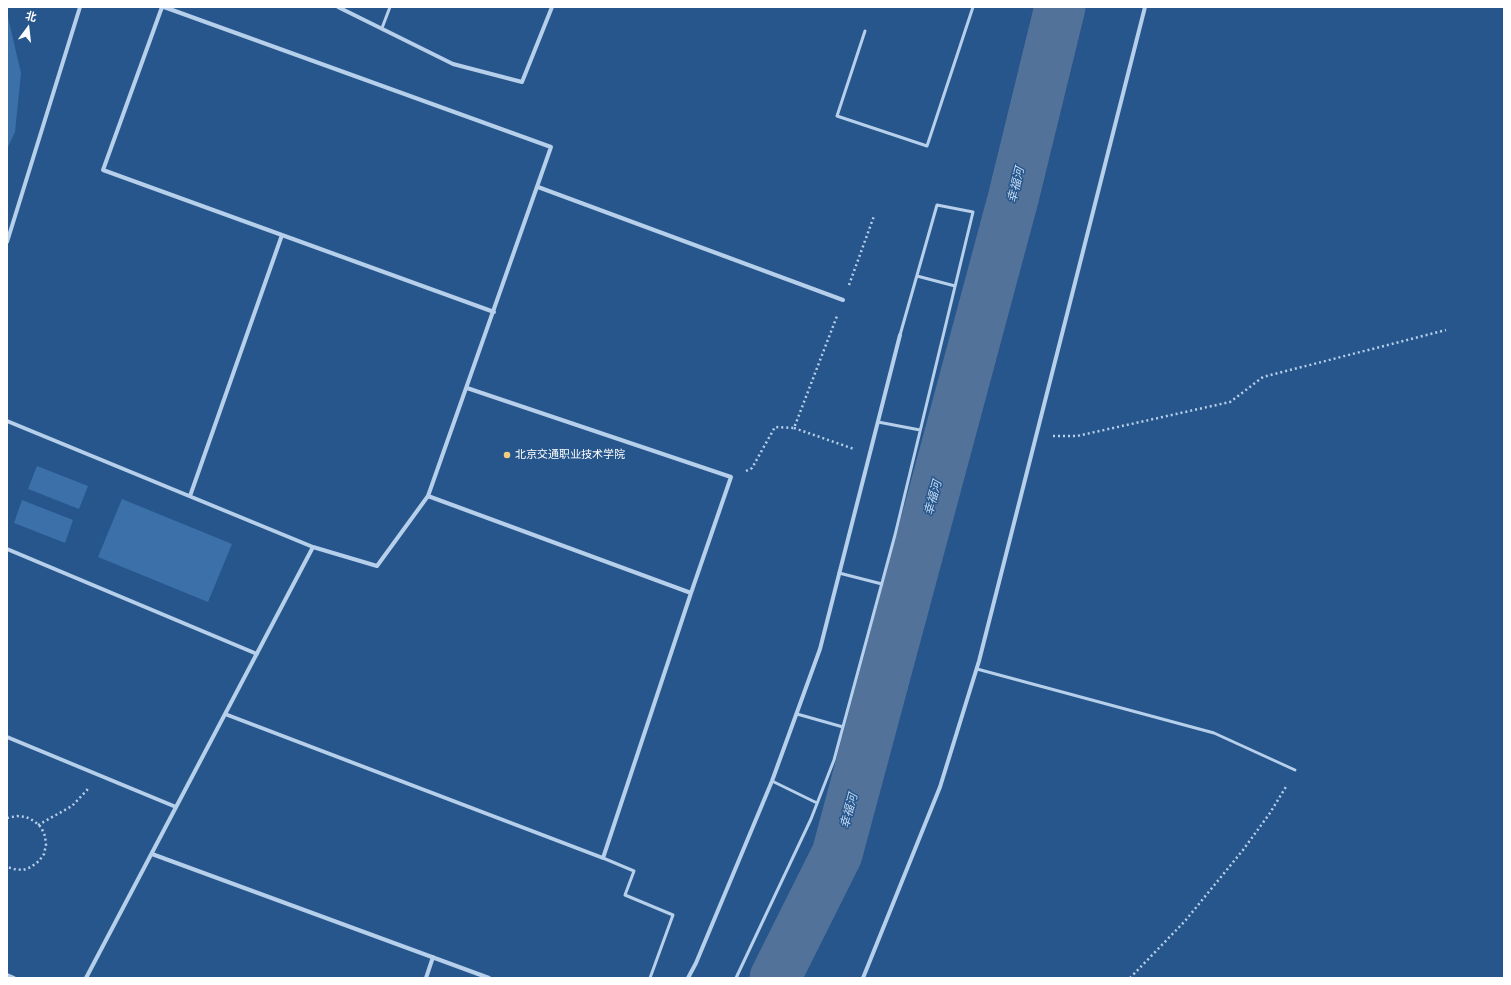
<!DOCTYPE html>
<html>
<head>
<meta charset="utf-8">
<style>
  body { margin:0 }
  #map { position:relative; width:1511px; height:985px; overflow:hidden; background:#27568c; font-family:"Asap Condensed","Noto Sans SC",sans-serif }
  canvas { display:block }
  .frame { position:absolute; inset:0; border:8px solid #fff; pointer-events:none }
  .north { position:absolute; left:8px; top:8px; width:40px; height:40px; -webkit-text-stroke:3px #27568c; paint-order:stroke; rotate:15deg; font-size:11px; font-weight:700; line-height:16px; text-align:center; color:#fff }
  .north::after { content:''; display:block; margin:auto; width:14px; height:18px; background:#fff; clip-path:polygon(50% 0,100% 100%,50% 72%,0 100%) }
</style>
</head>
<body>
<div id="map">
<canvas width="1511" height="985"></canvas>
<div class="frame"></div>
<div class="north">北</div>
</div>
<script>
const ctx = document.querySelector('canvas').getContext('2d');
ctx.lineJoin = 'round';
function fill(path, color) { ctx.fillStyle = color; ctx.fill(path, 'evenodd'); }
const shape = rows => new Path2D(rows.map(r => 'M' + r).join(''));
function stroke(path, color, width, dash) { ctx.strokeStyle = color; ctx.lineWidth = width; ctx.lineCap = dash ? 'butt' : 'round'; ctx.setLineDash(dash || []); ctx.stroke(path); }
function drawText(font, color, halo, rows, align = 'center') {
  ctx.font = font + ' "Asap Condensed","Noto Sans SC",sans-serif'; ctx.lineWidth = 3; ctx.setLineDash([]); ctx.textBaseline = 'middle'; ctx.strokeStyle = halo; ctx.fillStyle = color; for (const [text, x, y, turn = 0] of rows) {
    ctx.save(); ctx.translate(x, y); ctx.rotate((+turn || 0) * Math.PI / 180); ctx.textAlign = isNaN(turn) ? turn : align; if (halo) ctx.strokeText(text, 0, 0); ctx.fillText(text, 0, 0); ctx.restore();
  }
}
fill(shape([
  [7,13,21,73,15,132,7,149],
  [37,466,88,486,79,509,28,489],
  [122,499,232,544,208,602,98,557],
  [22,500,73,520,65,543,14,523]
]), '#3b70a9');
stroke(shape([
  [775,978,837,854,1013,199,1060,7]
]), '#527299', 51);
stroke(shape([
  [849,285,874,216],
  [794,428,854,449],
  [1053,436,1077,436,1230,402,1263,377,1446,330],
  [746,471,752,468,775,427,794,428,837,316],
  [7,818,17,816,26,817,34,821,41,827,45,836,46,845,44,854,39,861,31,867,23,870,14,869,7,867],
  [38,825,72,806,88,789],
  [1130,978,1185,921,1243,850,1270,813,1287,785]
]), '#b6cfea', 2.5, [2, 3]);
stroke(shape([
  [382,28,390,7],
  [865,31,837,116,927,146,973,7],
  [917,276,955,286],
  [878,422,920,430],
  [839,573,882,584],
  [977,669,1214,733,1295,770],
  [797,714,843,727],
  [772,781,817,803],
  [603,858,634,871,625,895,673,915,650,978],
  [736,978,811,819,834,760,895,535,973,212,937,205,900,335]
]), '#b6cfea', 3);
stroke(shape([
  [162,7,103,170,494,312],
  [338,7,453,64,522,82,552,7],
  [538,187,843,300],
  [7,242,80,7],
  [467,388,731,477,691,593],
  [7,421,313,547],
  [190,496,282,235],
  [7,549,257,654],
  [225,714,603,858,691,593,428,496],
  [7,737,176,807],
  [152,854,489,978],
  [7,975,14,978],
  [86,978,313,547,377,566,428,496,551,147,164,7],
  [426,978,433,957],
  [688,978,696,963,772,781,820,649,900,335],
  [863,978,940,787,979,661,1145,7]
]), '#b6cfea', 4);
for (const [x, y, r, color] of [
  [507,455,4,"#f3cd7b"]
]) { const dot = new Path2D(); dot.arc(x, y, r, 0, 2 * Math.PI); ctx.fillStyle = color; ctx.fill(dot); stroke(dot, '#27568c', 1.5); }
drawText('11px', '#fff', '#27568c', [
  ["北京交通职业技术学院",515,455]
], 'left');
drawText('italic 12px', '#c2d9f1', '#27568c', [
  ["幸福河",1016,185,-76],
  ["幸福河",933,498,-75],
  ["幸福河",849,811,-75]
]);
</script>
</body>
</html>
